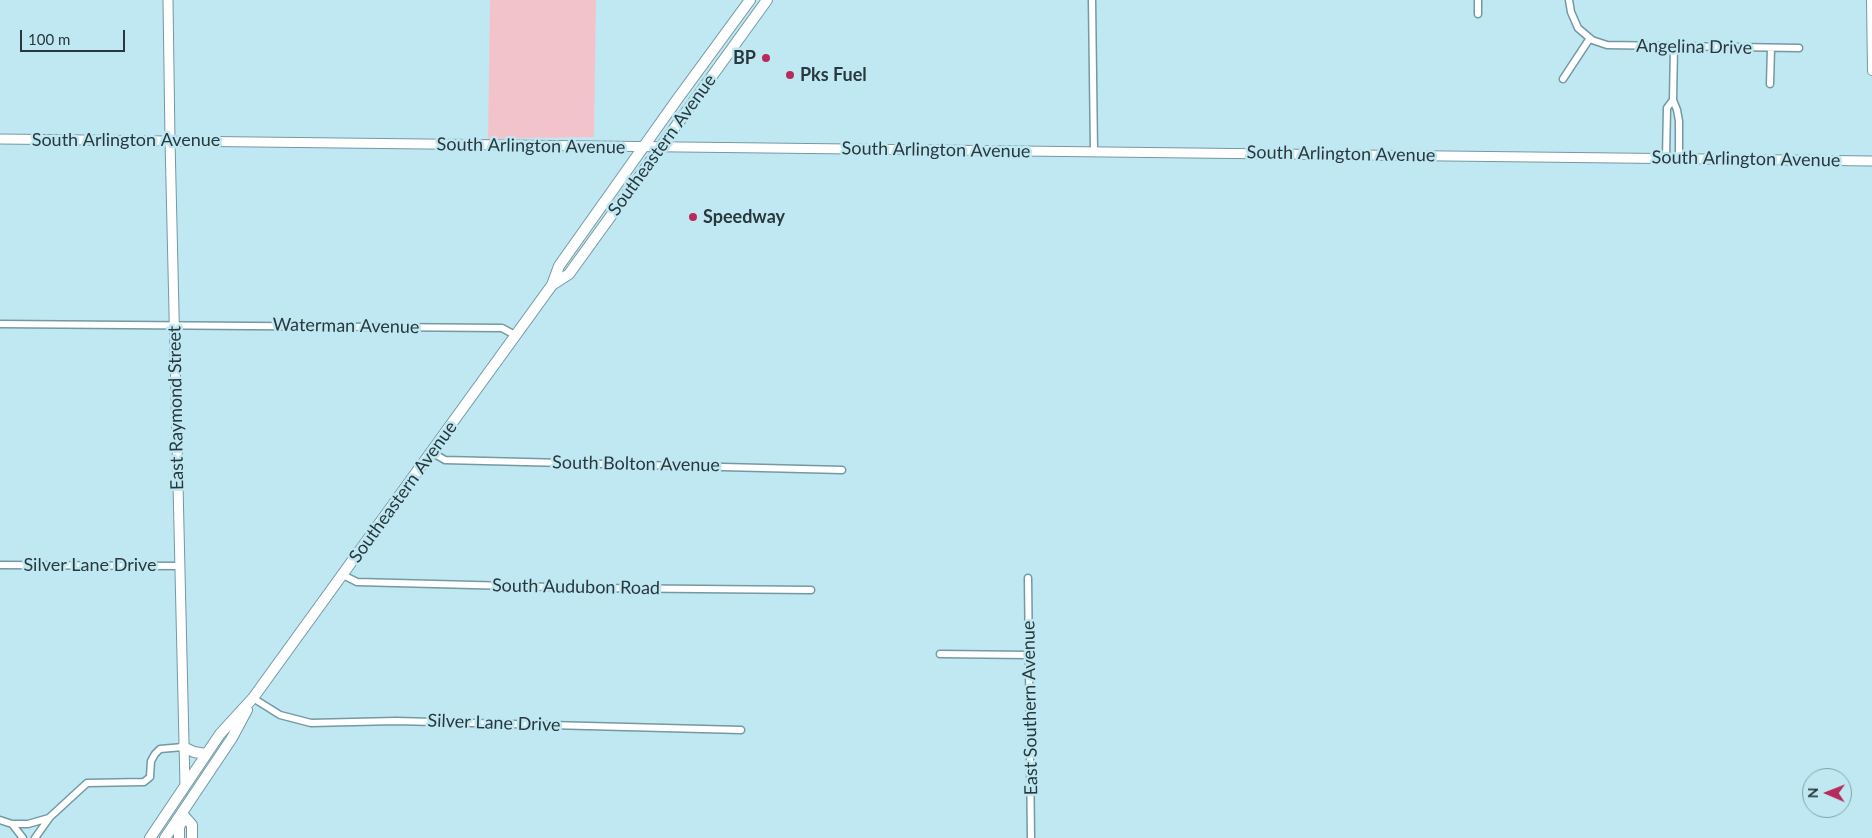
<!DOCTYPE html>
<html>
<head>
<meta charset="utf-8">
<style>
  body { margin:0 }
  #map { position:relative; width:1872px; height:838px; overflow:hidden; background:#c0e8f2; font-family:Lato,sans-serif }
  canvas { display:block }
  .north { position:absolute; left:1802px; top:768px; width:50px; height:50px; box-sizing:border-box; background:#c0e8f2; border:1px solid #83a2a9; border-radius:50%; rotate:271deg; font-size:14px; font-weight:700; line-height:20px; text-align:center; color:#28383c }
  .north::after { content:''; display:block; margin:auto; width:18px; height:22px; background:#b82a5b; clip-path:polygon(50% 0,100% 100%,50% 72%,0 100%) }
  .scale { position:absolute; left:20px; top:30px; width:105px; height:22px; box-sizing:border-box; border:2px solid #28383c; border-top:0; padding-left:6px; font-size:15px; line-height:18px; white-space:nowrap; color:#28383c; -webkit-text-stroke:4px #c0e8f2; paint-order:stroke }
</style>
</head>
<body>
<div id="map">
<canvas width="1872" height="838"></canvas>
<div class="north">N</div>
<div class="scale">100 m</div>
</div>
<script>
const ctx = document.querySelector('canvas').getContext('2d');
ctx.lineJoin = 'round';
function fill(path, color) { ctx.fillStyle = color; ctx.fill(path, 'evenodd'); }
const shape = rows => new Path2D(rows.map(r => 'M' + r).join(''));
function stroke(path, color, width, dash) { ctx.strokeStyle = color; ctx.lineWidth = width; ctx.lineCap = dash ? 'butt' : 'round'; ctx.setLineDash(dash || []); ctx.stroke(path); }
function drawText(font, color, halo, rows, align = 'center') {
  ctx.font = font + ' Lato,sans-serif'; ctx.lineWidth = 5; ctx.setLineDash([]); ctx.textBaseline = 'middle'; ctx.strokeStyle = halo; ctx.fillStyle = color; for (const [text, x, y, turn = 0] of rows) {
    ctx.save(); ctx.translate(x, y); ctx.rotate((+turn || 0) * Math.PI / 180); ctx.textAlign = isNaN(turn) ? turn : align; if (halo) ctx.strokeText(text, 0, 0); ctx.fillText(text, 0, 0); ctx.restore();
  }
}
fill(shape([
  [490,0,596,0,594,137,488,139]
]), '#f3c3cc');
const minor = shape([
  [1092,0,1094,151],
  [1569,0,1571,12,1578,28,1592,40,1607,45,1799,48],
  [1478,14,1478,0],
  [1674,47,1673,100,1677,110,1679,121,1679,159],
  [1563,79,1590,38],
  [1770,84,1771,48],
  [1666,158,1667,108,1673,100],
  [0,324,502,328,515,335],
  [431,452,445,460,842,470],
  [0,565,179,566],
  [343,575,357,582,589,588,811,590],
  [1028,578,1031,838],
  [940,654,1029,655],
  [253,698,280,715,311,723,396,721,741,730],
  [0,820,12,824,28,824,49,818],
  [12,824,23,838],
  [35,838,50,817,87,783,144,782,150,777,151,761,155,754,160,749,183,747]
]);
const tertiary = shape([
  [1871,0,1872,71]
]);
const secondary = shape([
  [168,0,170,140,185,786],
  [0,139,1872,161]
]);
const primary = shape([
  [552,285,569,274,767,0],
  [183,747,194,752,206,754],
  [185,817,192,825,192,838],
  [150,838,220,734,253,698,552,285,559,266,676,101,750,0],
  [165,838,232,738,247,710],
  [179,838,179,827,183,819]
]);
stroke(minor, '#7399a3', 9);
stroke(tertiary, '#7399a3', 10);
stroke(secondary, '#7399a3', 11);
stroke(primary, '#7399a3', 12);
stroke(minor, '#fff', 6);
stroke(tertiary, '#fff', 8);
stroke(secondary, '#fff', 9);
stroke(primary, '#fff', 10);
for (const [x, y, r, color] of [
  [766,58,5,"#b82a5b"],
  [790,75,5,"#b82a5b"],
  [693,217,5,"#b82a5b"]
]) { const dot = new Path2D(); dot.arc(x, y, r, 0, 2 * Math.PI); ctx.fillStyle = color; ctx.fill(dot); stroke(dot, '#c0e8f2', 2); }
drawText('18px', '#28383c', '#c0e8f2', [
  ["Angelina Drive",1694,47,1],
  ["South Arlington Avenue",126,140],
  ["Southeastern Avenue",662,145,-54],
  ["South Arlington Avenue",531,146,1],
  ["South Arlington Avenue",936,150,1],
  ["South Arlington Avenue",1341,154,1],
  ["South Arlington Avenue",1746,159,1],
  ["Waterman Avenue",346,326,1],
  ["East Raymond Street",176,408,-91],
  ["South Bolton Avenue",636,464,1],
  ["Southeastern Avenue",403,492,-54],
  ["Silver Lane Drive",90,565],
  ["South Audubon Road",576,587,1],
  ["East Southern Avenue",1030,708,-91],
  ["Silver Lane Drive",494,723,2]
]);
drawText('bold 18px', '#28383c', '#c0e8f2', [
  ["BP",756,58,"right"],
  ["Pks Fuel",800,75],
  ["Speedway",703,217]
], 'left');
</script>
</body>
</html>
